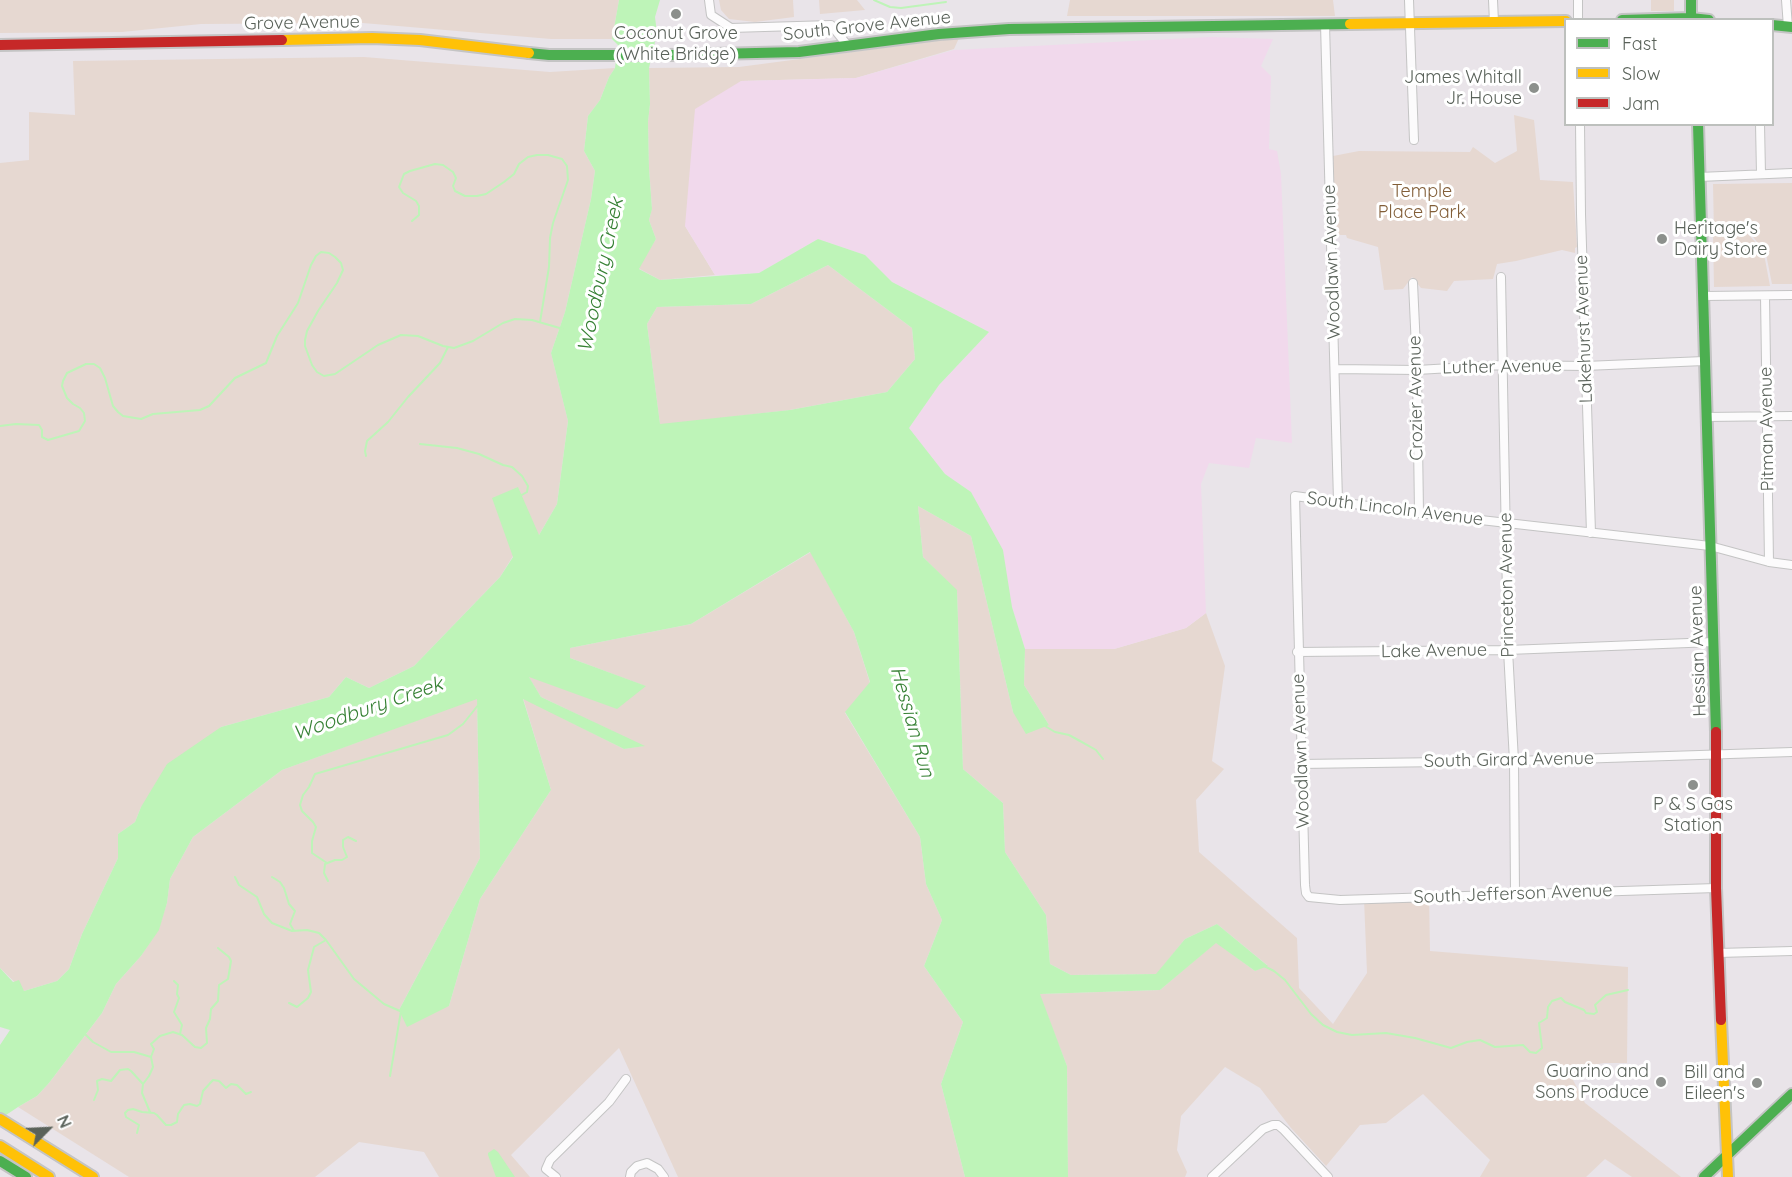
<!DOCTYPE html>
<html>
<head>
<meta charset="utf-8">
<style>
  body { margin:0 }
  #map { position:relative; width:1792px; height:1177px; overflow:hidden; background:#e9e4e9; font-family:Quicksand,sans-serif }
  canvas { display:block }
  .legend { position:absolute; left:1564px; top:18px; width:210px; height:108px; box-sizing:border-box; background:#fff; border:2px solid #bdc0bd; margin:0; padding:8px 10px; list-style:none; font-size:18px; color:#5a625a }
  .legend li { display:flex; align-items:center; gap:12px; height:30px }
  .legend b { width:30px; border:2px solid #bdc0bd }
  .north { position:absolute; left:18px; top:1099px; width:60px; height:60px; -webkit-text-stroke:4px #fff; paint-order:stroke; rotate:66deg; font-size:16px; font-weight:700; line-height:24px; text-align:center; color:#5a625a }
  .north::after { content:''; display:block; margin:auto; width:21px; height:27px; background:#5a625a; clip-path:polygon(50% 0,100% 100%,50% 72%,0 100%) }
</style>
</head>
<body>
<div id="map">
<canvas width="1792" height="1177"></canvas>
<ul class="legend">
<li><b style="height:8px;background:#4caf50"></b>Fast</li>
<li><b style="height:8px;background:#ffc107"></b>Slow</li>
<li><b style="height:8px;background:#c62828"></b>Jam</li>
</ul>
<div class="north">N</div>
</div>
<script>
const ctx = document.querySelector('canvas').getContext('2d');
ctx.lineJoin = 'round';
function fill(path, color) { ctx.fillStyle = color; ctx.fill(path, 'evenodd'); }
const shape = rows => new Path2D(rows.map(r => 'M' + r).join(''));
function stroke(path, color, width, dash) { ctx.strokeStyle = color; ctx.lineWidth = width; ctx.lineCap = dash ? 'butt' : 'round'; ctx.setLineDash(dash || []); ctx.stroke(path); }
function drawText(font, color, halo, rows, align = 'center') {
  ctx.font = font + ' Quicksand,sans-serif'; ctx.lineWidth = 6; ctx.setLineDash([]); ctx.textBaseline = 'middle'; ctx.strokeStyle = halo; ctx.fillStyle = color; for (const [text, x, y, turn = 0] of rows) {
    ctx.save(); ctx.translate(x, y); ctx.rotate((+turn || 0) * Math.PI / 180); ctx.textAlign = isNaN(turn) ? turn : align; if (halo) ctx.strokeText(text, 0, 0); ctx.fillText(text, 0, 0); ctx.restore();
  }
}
fill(shape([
  [0,0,619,0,612,39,551,39,363,23,201,24,122,32,0,33],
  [719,0,793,0,794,17,755,22,729,19,721,10],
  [819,0,857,0,865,10,820,14],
  [1070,0,1333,0,1335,16,1067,16],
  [1651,0,1674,0,1674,11,1651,11],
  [959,38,954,49,856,78,741,81,685,226,715,275,660,280,638,268,656,239,649,220,652,208,649,168,648,122,650,104,649,68,739,67],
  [364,57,550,72,615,68,609,77,600,100,588,116,584,151,595,171,591,199,565,312,551,353,568,421,557,504,539,535,513,556,500,577,414,666,369,688,346,677,329,697,221,727,141,807,135,822,118,834,118,858,82,934,69,969,57,981,24,991,0,968,0,163,29,160,29,112,75,115,73,61],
  [1514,115,1534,120,1540,180,1573,182,1577,247,1575,248,1575,253,1562,250,1516,261,1497,264,1493,279,1454,281,1447,291,1421,288,1412,277,1403,289,1384,290,1378,247,1347,238,1346,235,1335,235,1333,156,1359,151,1470,152,1473,147,1495,163,1517,151],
  [1792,183,1792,284,1772,284,1766,254,1751,234,1714,232,1713,184],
  [1713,234,1748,234,1757,244,1764,254,1770,286,1714,287],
  [828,265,912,328,915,359,887,392,790,410,660,425,647,324,657,307,751,304],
  [918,506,971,536,1013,712,1049,725,1024,685,1025,649,1114,649,1186,628,1206,613,1225,666,1212,761,1224,769,1196,800,1199,852,1297,938,1299,988,1333,1024,1367,973,1364,899,1429,894,1430,951,1628,967,1627,1063,1604,1063,1581,1067,1573,1080,1585,1103,1681,1177,1632,1177,1605,1159,1586,1177,1480,1177,1490,1160,1423,1094,1386,1123,1360,1125,1326,1166,1291,1128,1260,1088,1225,1067,1181,1116,1177,1150,1187,1172,1185,1177,1068,1177,1067,1066,1039,994,1160,990,1216,942,1255,971,1267,965,1217,924,1185,939,1157,974,1071,975,1050,964,1046,915,1005,852,1003,803,963,769,957,591,923,557],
  [811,552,854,632,870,683,845,713,920,837,926,884,942,920,924,966,963,1022,941,1084,965,1177,678,1177,619,1048,511,1155,530,1177,439,1177,424,1152,359,1142,315,1177,129,1177,18,1107,37,1096,49,1083,102,1013,116,984,141,956,158,930,167,903,170,879,193,837,282,770,477,698,480,858,399,1010,449,1006,480,899,551,790,523,698,624,749,643,746,541,697,528,676,645,686,570,658,570,648,691,624]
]), '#e6d8d1');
fill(shape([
  [1211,37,1273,39,1261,66,1271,76,1269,149,1277,151,1281,174,1292,443,1256,438,1249,468,1209,463,1201,484,1206,613,1186,628,1114,649,1025,649,1012,607,971,492,945,474,909,428,939,385,989,332,892,282,865,255,818,239,759,273,715,275,685,226,695,109,741,81,856,78,954,50]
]), '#f1d9ec');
fill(shape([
  [619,0,660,0,655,17,657,33,649,68,650,104,648,122,649,168,652,209,649,220,656,239,639,269,660,280,759,273,818,239,865,255,892,282,989,332,939,385,909,428,945,474,971,492,1003,550,1012,607,1025,649,1024,685,1049,725,1026,734,1013,712,971,536,918,506,923,557,957,590,963,769,1003,803,1005,852,1046,915,1050,964,1071,975,1156,974,1185,939,1217,924,1268,966,1255,971,1216,943,1160,990,1040,994,1067,1066,1068,1177,965,1177,941,1084,963,1022,924,966,942,920,926,884,920,837,845,712,870,682,854,632,810,552,691,624,570,648,570,658,646,686,617,709,529,677,541,697,645,746,624,749,523,699,551,790,480,899,449,1006,407,1027,399,1010,480,858,477,699,282,770,193,837,170,879,167,903,159,930,141,956,116,984,102,1013,49,1083,37,1096,18,1107,0,1119,0,1045,10,1030,0,1027,0,968,13,982,19,980,24,991,57,981,69,969,82,934,118,858,118,834,135,822,141,807,167,764,221,727,329,697,346,677,369,688,414,666,500,577,513,557,492,498,518,487,539,535,557,504,568,421,551,353,565,312,591,199,595,171,584,151,588,116,600,100,609,77,615,68,618,45,612,39],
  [828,265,912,328,915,359,887,392,790,410,660,424,647,324,657,307,751,304],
  [494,1149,498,1152,515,1177,496,1177,488,1155,488,1153]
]), '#bef4b8');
stroke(shape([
  [874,0,890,7,901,8,946,2],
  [412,221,419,215,419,206,416,201,403,193,399,187,404,174,410,171,435,164,443,165,453,172,456,178,453,186,455,191,465,196,477,196,486,194,504,182,514,174,519,164,528,157,537,155,548,155,562,159,567,166,568,180,553,223,550,238,549,267,540,322],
  [0,426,16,424,39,425,42,430,42,437,48,440,79,431,85,421,84,413,80,408,73,404,67,398,62,386,63,381,67,373,86,364,94,364,100,368,105,378,113,406,118,412,123,416,141,419,153,414,200,410,209,406,235,378,266,363,277,336,298,303,311,265,316,256,321,252,329,253,335,257,341,263,343,270,337,283,318,311,307,331,305,340,305,346,312,365,317,372,324,376,335,374,378,345,401,335,418,336,443,346,454,348,473,341,503,323,515,319,532,320,563,329],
  [420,444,457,448,479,454,503,465,512,467,522,476,528,486,527,492,520,496],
  [366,456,365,451,367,441,388,422,408,397,440,363,448,347],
  [1045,726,1055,732,1069,735,1080,741,1096,750,1103,759],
  [327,863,312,853,312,841,316,827,313,822,302,811,300,805,303,795,309,787,315,774,448,735,463,724,479,704],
  [235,877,239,885,257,897,264,914,272,923,292,931,307,930,319,933,326,940,354,979,384,1004,400,1011],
  [272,877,280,882,284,888,289,904,295,911,290,924,294,931],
  [328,881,324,873,325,864,335,860,342,860,347,857,343,847,343,840,348,837,356,841],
  [1264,966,1274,971,1285,980,1311,1014,1323,1025,1337,1032,1352,1035,1386,1033,1415,1038,1451,1048,1467,1042,1480,1040,1495,1047,1523,1045,1530,1052,1536,1053,1542,1048,1539,1023,1547,1018,1548,1007,1552,1001,1561,998,1565,1002,1584,1010,1586,1013,1594,1014,1597,1012,1595,1005,1606,995,1628,990],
  [174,981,178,985,177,994,179,998,174,1012,182,1025,180,1034],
  [289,1003,297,1007,308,998,311,992,308,970,313,951,314,947,326,940],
  [86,1035,93,1042,111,1052,134,1052,151,1057],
  [390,1076,401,1011],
  [94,1100,98,1090,97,1081,102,1079,111,1081,120,1070,128,1069,131,1071,143,1084],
  [150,1112,142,1093,143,1084,149,1076,153,1067,151,1057,154,1049,151,1044,160,1036,173,1032,182,1035,195,1047,201,1048,207,1043,206,1028,210,1019,211,1009,218,1001,219,985,228,979,231,961,229,957,218,948],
  [137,1133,139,1125,126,1117,125,1113,128,1110,133,1109,142,1112,154,1113,157,1115,166,1125,171,1125,177,1122,178,1114,184,1105,190,1104,197,1106,200,1104,203,1091,213,1080,219,1081,226,1088,231,1084,237,1085,246,1094,251,1092]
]), '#bef4b8', 2);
const street = shape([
  [709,0,711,15,731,28,831,25,848,46],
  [1409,0,1414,140],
  [1493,0,1494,22],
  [1578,0,1578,20],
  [1786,0,1788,27],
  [1325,24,1338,501],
  [1580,124,1581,214,1591,533],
  [1760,124,1761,174],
  [1699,177,1792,173],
  [1501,277,1508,650,1514,761,1515,893],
  [1413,283,1417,370,1419,513],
  [1704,296,1792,295],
  [1765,296,1769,562],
  [1335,369,1417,370,1503,365,1585,366,1704,361],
  [1706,417,1792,416],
  [1297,652,1508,650,1714,642],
  [1301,764,1514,761,1792,752],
  [1716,888,1340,900,1309,897,1306,893,1305,885,1295,496,1419,513,1710,546,1769,562,1792,565],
  [1718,953,1792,951],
  [556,1177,546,1169,550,1160,609,1102,626,1079],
  [630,1177,631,1172,637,1166,647,1163,658,1169,664,1177],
  [1212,1177,1263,1129,1273,1125,1278,1125,1284,1130,1328,1177]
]);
const fast = shape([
  [1691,0,1691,20],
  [1622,20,1691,18,1709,20],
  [1772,25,1792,27],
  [529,53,549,55,670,55,799,52,939,34,1009,29,1350,24],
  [1698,124,1716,732],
  [0,1161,26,1177],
  [1704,1177,1792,1094]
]);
const slow = shape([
  [1350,24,1566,21],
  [282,40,372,38,420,40,529,53],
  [1721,1020,1728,1177],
  [0,1119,93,1177],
  [0,1146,49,1177]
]);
const jam = shape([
  [0,45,282,40],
  [1716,732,1716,888,1721,1020]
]);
stroke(street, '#c4c4c4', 10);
stroke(fast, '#c4c4c4', 14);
stroke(slow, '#c4c4c4', 14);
stroke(jam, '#c4c4c4', 14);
stroke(street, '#fcfbfc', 8);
stroke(fast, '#4caf50', 10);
stroke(slow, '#ffc107', 10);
stroke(jam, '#c62828', 10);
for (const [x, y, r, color] of [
  [676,14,6,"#8c908c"],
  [1534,88,6,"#8c908c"],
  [1662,239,6,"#8c908c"],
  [1693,785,6,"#8c908c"],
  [1661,1082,6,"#8c908c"],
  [1757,1083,6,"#8c908c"]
]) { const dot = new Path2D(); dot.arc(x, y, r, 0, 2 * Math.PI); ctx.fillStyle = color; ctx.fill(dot); stroke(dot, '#fff', 2); }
drawText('18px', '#5a625a', '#fff', [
  ["Grove Avenue",302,23,-1],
  ["South Grove Avenue",867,26,-6],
  ["Woodlawn Avenue",1332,262,-92],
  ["Lakehurst Avenue",1584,329,-92],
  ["Luther Avenue",1502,367,-1],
  ["Crozier Avenue",1416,398,-91],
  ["Pitman Avenue",1767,429,-91],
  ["South Lincoln Avenue",1395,509,7],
  ["Princeton Avenue",1507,585,-91],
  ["Lake Avenue",1434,651,-1],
  ["Hessian Avenue",1698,651,-92],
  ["Woodlawn Avenue",1301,751,-92],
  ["South Girard Avenue",1509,760,-1],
  ["South Jefferson Avenue",1513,894,-2]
]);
drawText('18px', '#5a625a', '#fff', [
  ["Coconut Grove",676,34,"center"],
  ["(White Bridge)",676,55,"center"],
  ["James Whitall",1522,78],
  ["Jr. House",1522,99],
  ["Heritage's",1674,229,"left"],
  ["Dairy Store",1674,250,"left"],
  ["P & S Gas",1693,805,"center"],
  ["Station",1693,826,"center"],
  ["Guarino and",1649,1072],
  ["Sons Produce",1649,1093],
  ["Bill and",1745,1073],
  ["Eileen's",1745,1094]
], 'right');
drawText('18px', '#825e38', '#fff', [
  ["Temple",1422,192],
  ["Place Park",1422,213]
]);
drawText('italic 20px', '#368134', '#fff', [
  ["Woodbury Creek",601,275,-78],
  ["Woodbury Creek",368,709,-19],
  ["Hessian Run",912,722,74]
]);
</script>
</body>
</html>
